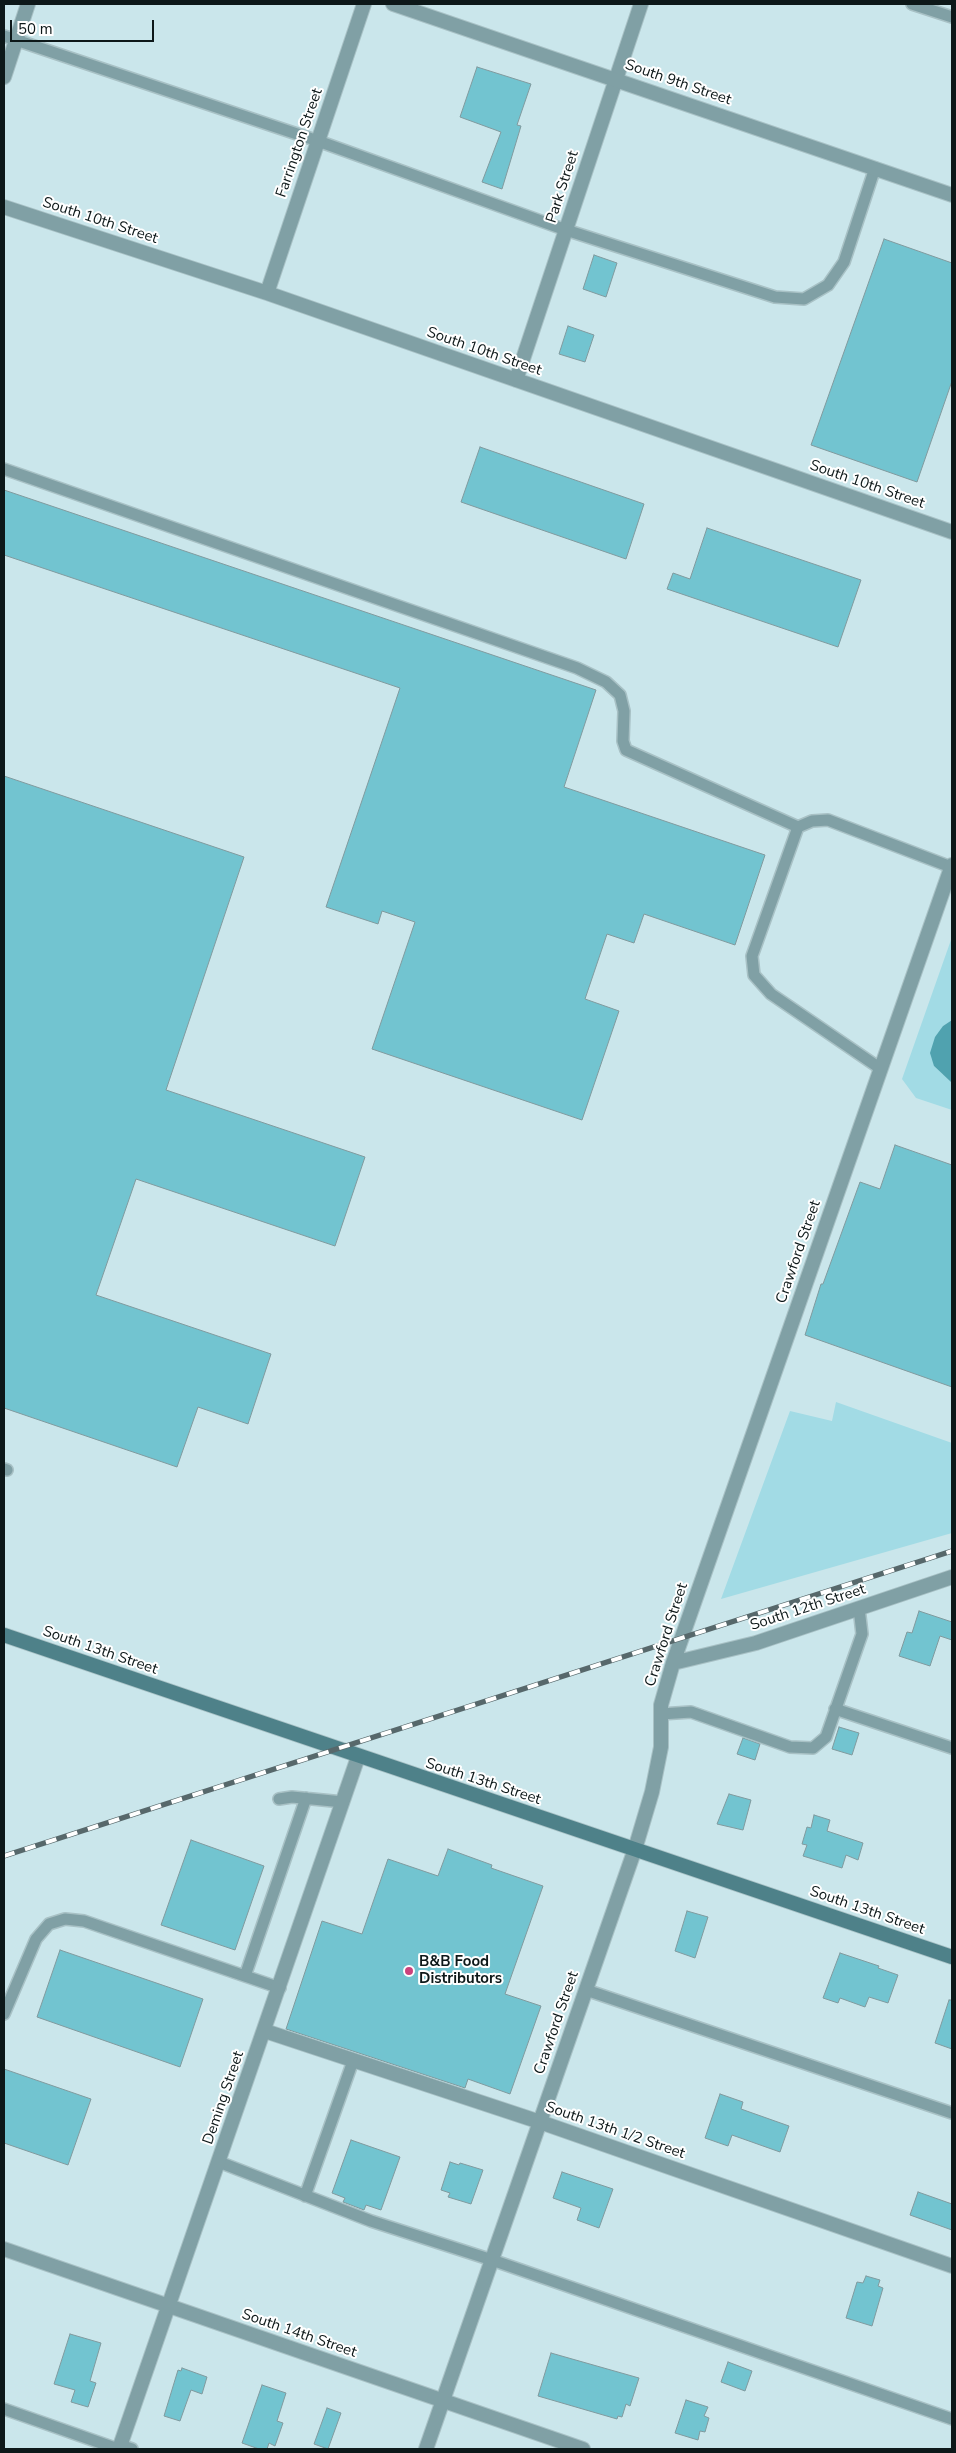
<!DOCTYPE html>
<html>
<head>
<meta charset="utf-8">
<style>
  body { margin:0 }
  #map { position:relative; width:956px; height:2453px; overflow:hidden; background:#cae6eb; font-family:"Nunito Sans",sans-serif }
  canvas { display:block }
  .frame { position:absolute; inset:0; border:5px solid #0d1819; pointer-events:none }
  .scale { position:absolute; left:10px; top:20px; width:144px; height:22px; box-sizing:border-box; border:2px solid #0d1819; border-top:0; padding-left:6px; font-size:15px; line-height:18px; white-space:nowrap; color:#0d1819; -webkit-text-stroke:4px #fff; paint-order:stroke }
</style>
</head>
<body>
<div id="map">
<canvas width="956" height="2453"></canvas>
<div class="frame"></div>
<div class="scale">50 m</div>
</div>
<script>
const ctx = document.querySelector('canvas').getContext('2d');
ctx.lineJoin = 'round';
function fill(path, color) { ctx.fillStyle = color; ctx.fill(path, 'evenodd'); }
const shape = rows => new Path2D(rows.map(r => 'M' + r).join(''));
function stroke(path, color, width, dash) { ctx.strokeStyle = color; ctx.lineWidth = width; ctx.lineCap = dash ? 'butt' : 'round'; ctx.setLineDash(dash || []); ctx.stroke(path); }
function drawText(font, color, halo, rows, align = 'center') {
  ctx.font = font + ' "Nunito Sans",sans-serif'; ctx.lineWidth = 4; ctx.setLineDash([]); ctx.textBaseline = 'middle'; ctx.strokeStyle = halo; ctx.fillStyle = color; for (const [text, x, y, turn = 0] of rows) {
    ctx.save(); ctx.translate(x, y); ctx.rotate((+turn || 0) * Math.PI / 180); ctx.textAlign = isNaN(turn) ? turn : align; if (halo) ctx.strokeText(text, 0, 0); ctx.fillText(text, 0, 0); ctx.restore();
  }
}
fill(shape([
  [952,937,952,1020,943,1026,934,1066,952,1083,952,1110,916,1098,902,1079],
  [836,1402,952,1443,952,1533,721,1599,790,1411,832,1421]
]), '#a2dbe5');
fill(shape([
  [952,1020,952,1083,934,1066,930,1053,935,1037,943,1026]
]), '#50a2af');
const building = shape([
  [477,67,531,84,517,125,521,126,502,189,482,182,501,132,460,117,477,67],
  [884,239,952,263,952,381,917,482,811,445,884,239],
  [594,255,617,263,606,297,583,289,594,255],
  [568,326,594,335,585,362,559,354,568,326],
  [480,447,644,504,626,559,461,502,480,447],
  [4,490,596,690,564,787,765,855,735,945,644,914,634,943,607,934,585,999,619,1011,582,1120,372,1049,415,922,382,911,378,924,326,907,400,688,4,555,4,490],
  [707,528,861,580,838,647,667,589,673,573,690,579,707,528],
  [4,776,244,857,166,1090,365,1157,335,1246,136,1179,96,1295,271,1354,248,1424,198,1407,177,1467,4,1408,4,776],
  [895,1145,952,1165,952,1387,805,1335,821,1284,823,1284,860,1182,880,1189,895,1145],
  [919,1611,952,1622,952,1640,940,1636,930,1666,899,1656,907,1632,912,1633,919,1611],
  [839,1727,859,1733,852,1755,832,1749,839,1727],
  [743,1738,760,1744,755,1760,737,1754,743,1738],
  [729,1794,751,1800,743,1830,717,1824,729,1794],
  [814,1815,830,1820,827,1831,863,1843,858,1860,846,1855,842,1868,803,1856,807,1845,802,1844,807,1827,811,1828,814,1815],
  [191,1840,264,1866,235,1950,161,1925,191,1840],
  [448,1849,492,1865,491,1868,543,1886,505,1994,541,2006,510,2094,468,2079,465,2088,286,2029,322,1921,362,1934,388,1859,438,1876,448,1849],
  [687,1911,708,1917,695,1958,675,1951,687,1911],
  [60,1950,203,1999,180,2067,37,2017,60,1950],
  [840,1953,879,1966,878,1968,898,1975,888,2003,869,1997,865,2007,840,1998,838,2003,823,1998,840,1953],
  [949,2000,952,2000,952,2049,935,2043,949,2000],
  [4,2069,91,2099,68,2165,4,2143,4,2069],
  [720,2094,743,2102,741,2109,789,2126,780,2152,732,2135,728,2146,705,2138,720,2094],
  [351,2140,400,2157,381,2210,366,2205,364,2210,343,2202,345,2198,332,2193,351,2140],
  [450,2162,459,2165,460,2163,483,2170,471,2204,448,2197,450,2193,441,2190,450,2162],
  [562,2172,613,2189,599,2228,577,2220,581,2208,553,2198,562,2172],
  [918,2192,952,2204,952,2230,910,2215,918,2192],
  [866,2276,880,2280,878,2286,883,2288,872,2326,846,2318,857,2282,863,2283,866,2276],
  [70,2334,101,2343,90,2381,96,2383,88,2407,71,2402,75,2390,54,2384,70,2334],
  [551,2353,639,2378,630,2406,626,2404,622,2417,618,2416,617,2419,538,2396,551,2353],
  [728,2362,752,2371,745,2391,721,2382,728,2362],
  [182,2368,207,2377,202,2394,191,2390,180,2421,164,2416,178,2370,181,2371,182,2368],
  [262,2385,286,2393,277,2421,283,2423,275,2446,269,2443,267,2449,259,2449,242,2443,262,2385],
  [686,2400,708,2407,704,2416,709,2418,705,2432,700,2431,698,2440,675,2433,686,2400],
  [327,2408,341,2413,328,2449,314,2444,327,2408]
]);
fill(building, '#72c4d0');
stroke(building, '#809a9e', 1);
const service = shape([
  [912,4,952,17],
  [4,36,318,141,566,230,775,297,804,299,828,285,844,262,875,168],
  [4,469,577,668,606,682,620,695,624,711,623,741,626,750,798,827],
  [881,1069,771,994,754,975,752,956,798,827,812,821,828,820,951,867],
  [4,1469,7,1470],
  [835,1709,952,1748],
  [661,1714,691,1712,790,1747,813,1748,826,1737,862,1634,859,1608],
  [279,1799,292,1797,343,1802],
  [245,1976,306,1798],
  [586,1990,952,2113],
  [4,2014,36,1939,49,1924,65,1919,84,1921,280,1988],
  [219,2162,371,2221,492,2260,952,2419],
  [305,2196,353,2061],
  [4,2409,118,2449],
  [120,2445,132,2449]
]);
const minor = shape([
  [4,207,267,293,952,532],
  [267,293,364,4],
  [516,380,641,4],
  [673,1663,756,1643,952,1577],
  [265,2031,540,2122,952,2266],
  [4,2249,583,2449],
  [119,2449,358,1757],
  [426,2449,635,1849,652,1792,661,1747,661,1705,673,1663,952,865]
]);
const tertiary = shape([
  [393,4,952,195],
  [4,77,28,4]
]);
const secondary = shape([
  [4,1635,952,1957]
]);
stroke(service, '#a8c1c5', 14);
stroke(minor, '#a8c1c5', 16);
stroke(tertiary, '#a8c1c5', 16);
stroke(secondary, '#a8c1c5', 16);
stroke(service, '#80a0a5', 11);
stroke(minor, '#80a0a5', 14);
stroke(tertiary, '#80a0a5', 14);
stroke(secondary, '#4e8189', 14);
const rail = shape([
  [4,1856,952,1551]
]);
stroke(rail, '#57686b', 5.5);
stroke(rail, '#fff', 4, [11]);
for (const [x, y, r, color] of [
  [409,1971,5,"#cb427c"]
]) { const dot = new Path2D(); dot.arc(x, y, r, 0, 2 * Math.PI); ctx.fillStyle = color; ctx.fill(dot); stroke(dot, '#fff', 2); }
drawText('15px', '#0d1819', '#fff', [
  ["South 9th Street",678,83,19],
  ["Farrington Street",300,143,-71],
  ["Park Street",563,187,-72],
  ["South 10th Street",100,221,18],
  ["South 10th Street",484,352,19],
  ["South 10th Street",867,485,19],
  ["Crawford Street",799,1252,-71],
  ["South 12th Street",808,1608,-18],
  ["Crawford Street",667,1635,-72],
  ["South 13th Street",100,1651,19],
  ["South 13th Street",483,1782,18],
  ["South 13th Street",867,1911,19],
  ["Crawford Street",557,2023,-71],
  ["Deming Street",224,2098,-71],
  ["South 13th 1/2 Street",615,2131,19],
  ["South 14th Street",299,2334,19]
]);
drawText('bold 15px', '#0d1819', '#fff', [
  ["B&B Food",419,1962],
  ["Distributors",419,1979]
], 'left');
</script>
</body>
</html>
